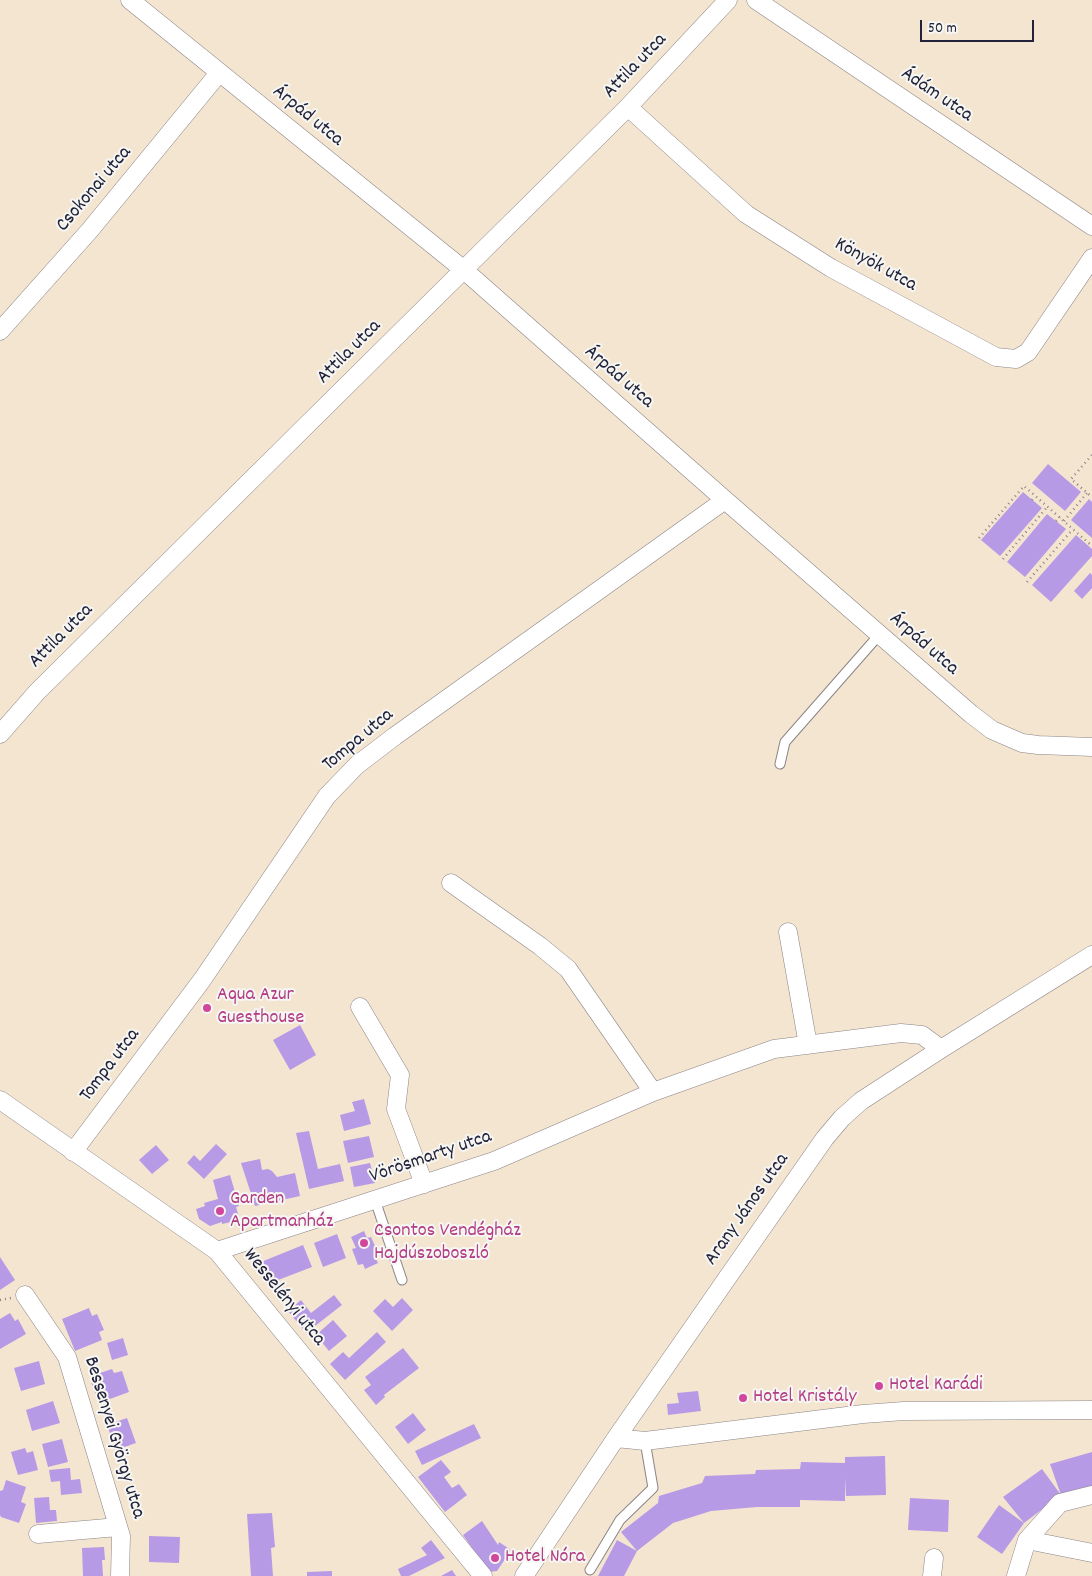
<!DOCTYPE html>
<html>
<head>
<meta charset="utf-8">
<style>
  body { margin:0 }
  #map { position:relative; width:1092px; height:1576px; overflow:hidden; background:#f4e5d1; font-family:Dekko,sans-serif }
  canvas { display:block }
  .scale { position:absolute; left:920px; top:20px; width:114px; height:22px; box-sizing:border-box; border:2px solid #22223b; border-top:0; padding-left:6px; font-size:15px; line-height:18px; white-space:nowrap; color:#22223b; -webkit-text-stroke:4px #f6f6f2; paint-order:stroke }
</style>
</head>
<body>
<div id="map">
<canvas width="1092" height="1576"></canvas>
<div class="scale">50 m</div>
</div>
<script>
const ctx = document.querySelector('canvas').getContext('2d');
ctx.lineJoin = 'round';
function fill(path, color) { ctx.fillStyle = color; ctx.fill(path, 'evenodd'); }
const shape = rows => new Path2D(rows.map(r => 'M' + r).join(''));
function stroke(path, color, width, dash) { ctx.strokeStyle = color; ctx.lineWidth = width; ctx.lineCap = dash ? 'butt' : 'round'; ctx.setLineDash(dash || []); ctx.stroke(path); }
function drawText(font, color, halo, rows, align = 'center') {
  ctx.font = font + ' Dekko,sans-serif'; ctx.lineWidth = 4; ctx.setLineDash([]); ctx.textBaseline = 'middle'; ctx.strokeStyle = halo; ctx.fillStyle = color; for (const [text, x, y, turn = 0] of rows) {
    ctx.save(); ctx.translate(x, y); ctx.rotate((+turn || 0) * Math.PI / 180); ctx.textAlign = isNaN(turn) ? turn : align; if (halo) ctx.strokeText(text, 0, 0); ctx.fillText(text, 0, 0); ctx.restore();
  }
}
fill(shape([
  [1048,464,1081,492,1065,511,1032,483],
  [1023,492,1042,508,1000,556,981,540],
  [1089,499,1092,502,1092,538,1071,520],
  [1047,514,1066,529,1025,577,1007,562],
  [1076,535,1092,549,1092,556,1051,602,1032,585],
  [1090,573,1092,575,1092,588,1082,599,1074,591],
  [300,1025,316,1055,290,1070,273,1040],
  [364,1099,371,1124,344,1131,340,1115,355,1111,352,1102],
  [309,1131,318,1169,340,1164,344,1181,309,1189,296,1133],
  [369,1136,374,1157,348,1163,343,1141],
  [216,1144,227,1154,204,1179,187,1163,194,1155,200,1161],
  [156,1145,169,1160,152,1174,139,1160],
  [260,1159,262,1170,268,1169,272,1171,277,1177,295,1173,300,1196,255,1206,241,1163],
  [370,1163,375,1183,354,1187,350,1167],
  [230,1175,239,1206,236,1207,239,1217,231,1220,231,1222,222,1224,222,1222,210,1226,199,1219,196,1209,205,1206,204,1203,218,1199,213,1180],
  [364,1231,367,1238,371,1237,379,1255,375,1257,378,1263,365,1269,363,1264,358,1265,352,1249,356,1248,351,1237],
  [337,1234,346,1258,323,1267,314,1243],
  [303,1245,312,1267,273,1282,271,1276,262,1279,256,1264],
  [0,1257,15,1280,0,1290],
  [334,1295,342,1305,306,1333,288,1311,301,1300,311,1313],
  [402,1298,413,1310,392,1331,373,1311,385,1299,393,1307],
  [89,1308,92,1316,97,1314,104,1330,99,1332,102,1340,75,1351,62,1319],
  [10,1313,15,1321,18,1319,26,1334,0,1349,0,1319],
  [333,1320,347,1336,329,1351,316,1335],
  [377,1332,386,1342,345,1380,330,1364,343,1352,349,1358],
  [123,1338,128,1355,112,1360,107,1343],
  [403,1348,419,1368,384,1395,385,1397,376,1405,364,1390,371,1385,365,1377],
  [39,1361,45,1384,21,1391,14,1368],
  [112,1369,114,1373,122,1371,129,1392,99,1403,91,1382,102,1378,100,1373],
  [698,1391,701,1411,668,1415,667,1404,679,1403,677,1393],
  [53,1401,60,1423,32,1431,26,1410],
  [413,1413,426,1430,408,1444,395,1427],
  [127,1418,136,1443,116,1450,107,1425],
  [474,1424,481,1438,422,1465,415,1451],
  [62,1439,68,1462,48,1467,42,1444],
  [25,1448,27,1453,33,1451,38,1470,18,1475,11,1452],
  [1092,1452,1092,1486,1061,1495,1050,1464],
  [885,1456,886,1495,846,1496,845,1478,845,1501,800,1500,800,1507,757,1507,711,1511,673,1523,637,1551,621,1532,658,1503,659,1496,702,1483,705,1476,755,1474,756,1470,800,1469,801,1462,845,1463,845,1457],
  [441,1460,451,1472,444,1477,452,1488,459,1484,467,1495,445,1512,418,1477],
  [70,1468,71,1480,80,1479,82,1493,61,1495,60,1481,51,1482,49,1470],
  [1042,1469,1061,1495,1024,1523,1002,1554,977,1537,999,1505,1024,1523,1003,1497],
  [6,1480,26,1487,21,1502,26,1504,19,1523,1,1517,0,1515,0,1491,3,1490],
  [49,1497,50,1510,56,1510,57,1521,36,1523,34,1498],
  [910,1498,949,1500,948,1532,908,1530],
  [272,1513,275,1547,271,1548,273,1576,251,1576,247,1514],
  [482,1521,498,1545,499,1542,511,1550,497,1571,489,1572,463,1535],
  [149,1536,180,1537,179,1563,149,1562],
  [431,1540,445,1558,409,1576,401,1576,398,1569,427,1555,421,1548],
  [617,1540,637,1551,624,1576,598,1576],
  [104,1547,105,1560,102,1560,103,1576,83,1576,82,1548],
  [452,1570,456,1576,441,1576],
  [332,1571,332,1576,307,1576,307,1572]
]), '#b79ae5');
const lane = shape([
  [780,764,785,742,879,635],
  [375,1200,402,1280],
  [590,1570,620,1520,653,1488,645,1441]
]);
const street = shape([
  [130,0,464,270,725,500,971,714,992,730,1022,743,1038,745,1092,747],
  [756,0,1092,226],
  [628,107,746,214,831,268,996,357,1016,359,1028,352,1092,258],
  [0,331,90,230,219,73],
  [0,734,37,692,628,107,728,0],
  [451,883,540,946,568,969,653,1092],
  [788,932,808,1045],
  [360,1007,400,1075,396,1109,424,1184],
  [0,1100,217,1251,483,1576],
  [73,1152,202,980,327,796,357,765,395,736,725,500],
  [217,1251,494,1161,653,1092,774,1049,901,1033,922,1035,941,1049],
  [25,1295,67,1357,121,1536,120,1576],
  [616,1438,645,1441,863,1414,904,1411,1092,1410],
  [38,1534,118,1527],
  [1027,1540,1092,1553],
  [524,1576,616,1438,730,1274,825,1138,842,1118,861,1101,941,1049,1092,955],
  [932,1576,934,1558],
  [1016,1576,1027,1540,1060,1503,1092,1495]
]);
stroke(lane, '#8b8486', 11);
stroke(street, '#8b8486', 19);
stroke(shape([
  [1092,455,1071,479,1092,497],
  [1032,500,1035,496],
  [1056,521,1060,517],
  [1064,521,1087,493],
  [979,538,1024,486,1092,546],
  [1003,559,1048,506],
  [1027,582,1073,529],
  [0,1300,11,1298]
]), '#8b8486', 2.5, [1, 4]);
stroke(lane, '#fff', 9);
stroke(street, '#fff', 18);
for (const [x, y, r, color] of [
  [207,1008,5,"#d1479c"],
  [220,1211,5,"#d1479c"],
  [364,1243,5,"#d1479c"],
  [879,1386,5,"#d1479c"],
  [743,1398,5,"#d1479c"],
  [495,1558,5,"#d1479c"]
]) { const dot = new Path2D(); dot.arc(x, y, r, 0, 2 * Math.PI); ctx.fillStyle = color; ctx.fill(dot); stroke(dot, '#f6f6f2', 2); }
drawText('20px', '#22223b', '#f6f6f2', [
  ["Attila utca",636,67,-46],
  ["Ádám utca",936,96,34],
  ["Árpád utca",307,117,39],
  ["Csokonai utca",95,190,-50],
  ["Könyök utca",875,266,29],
  ["Attila utca",350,353,-45],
  ["Árpád utca",618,378,41],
  ["Attila utca",62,637,-45],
  ["Árpád utca",923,645,41],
  ["Tompa utca",359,741,-40],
  ["Tompa utca",111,1066,-53],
  ["Vörösmarty utca",431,1158,-19],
  ["Arany János utca",748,1210,-55],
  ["Wesselényi utca",283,1298,51],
  ["Bessenyei György utca",113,1438,73]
]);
drawText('20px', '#b23c85', '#f6f6f2', [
  ["Aqua Azur",217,996],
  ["Guesthouse",217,1019],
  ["Garden",230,1200],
  ["Apartmanház",230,1223],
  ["Csontos Vendégház",374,1232],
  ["Hajdúszoboszló",374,1255],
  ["Hotel Karádi",889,1386],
  ["Hotel Kristály",753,1398],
  ["Hotel Nóra",505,1558]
], 'left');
</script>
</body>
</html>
